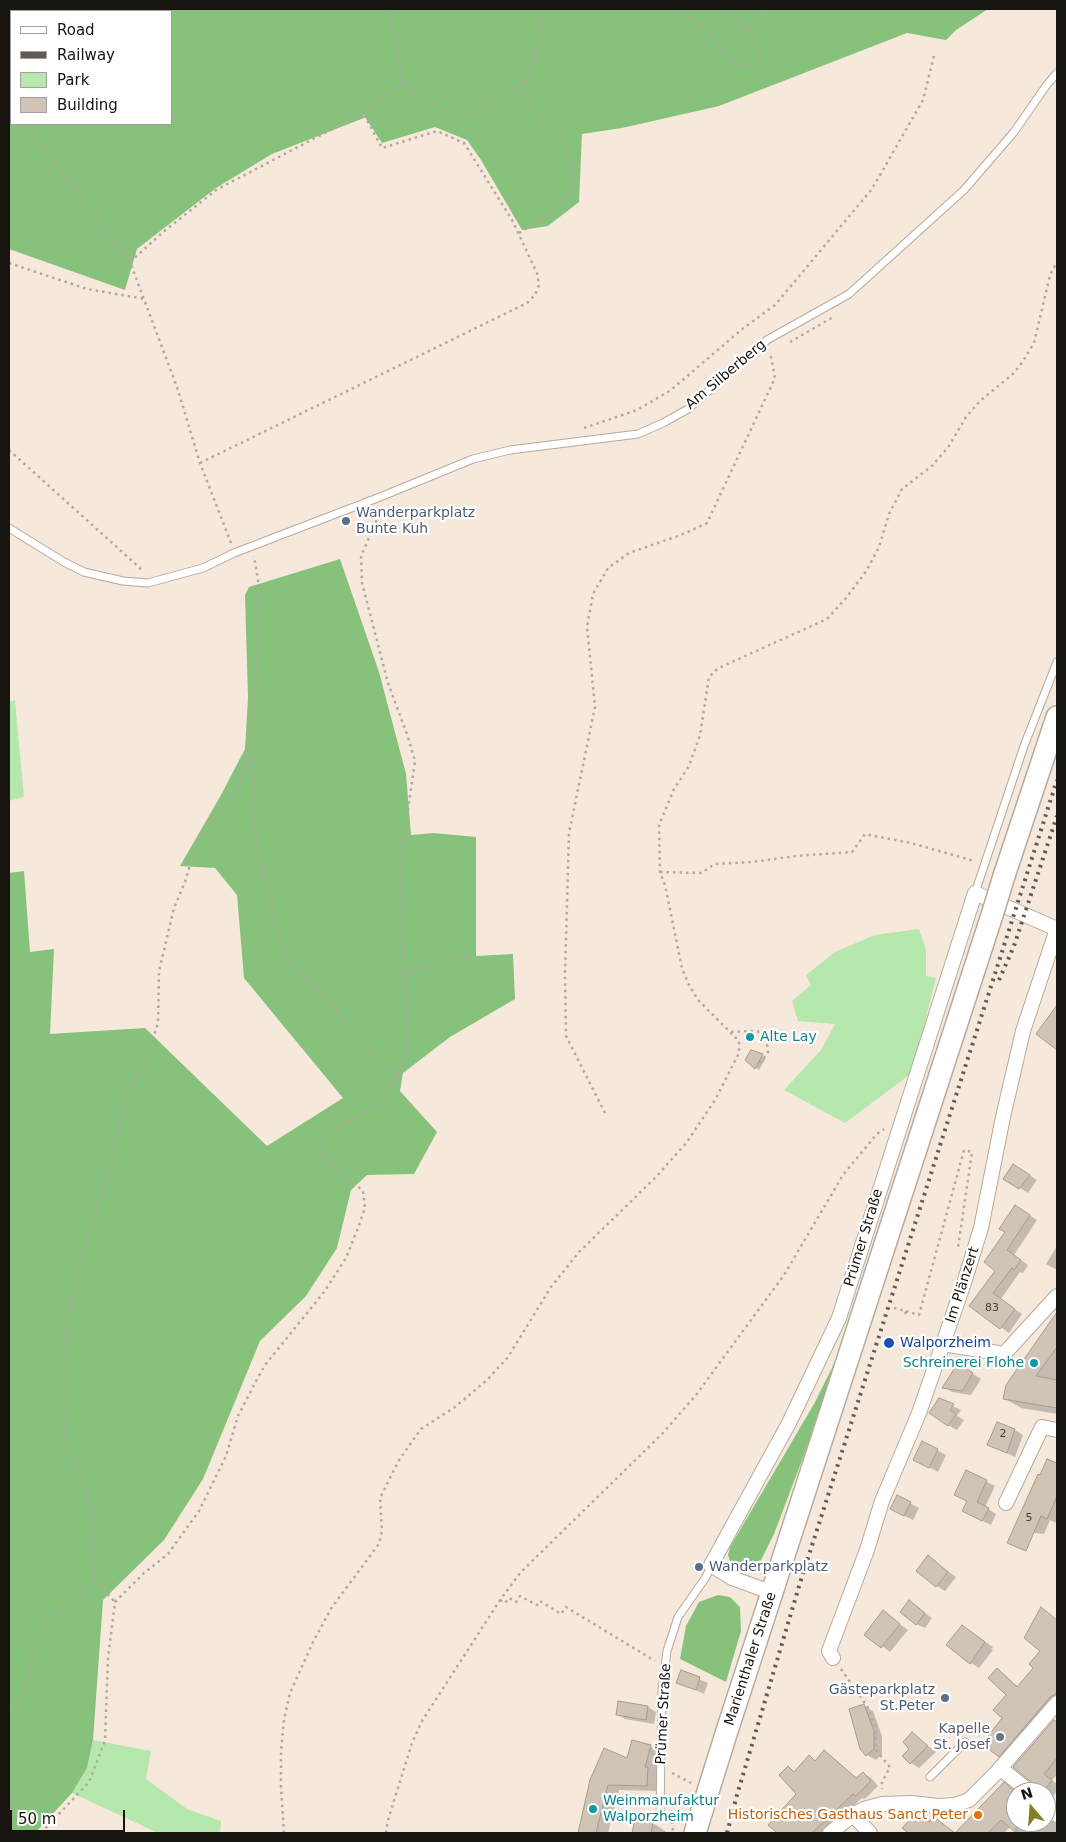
<!DOCTYPE html>
<html>
<head>
<meta charset="utf-8">
<style>
  body { margin:0 }
  #map { position:relative; width:1066px; height:1842px; overflow:hidden; background:#f6e9db; font-family:"DejaVu Sans",sans-serif }
  canvas { display:block }
  .frame { position:absolute; inset:0; border:10px solid #18140f; pointer-events:none }
  .legend { position:absolute; left:10px; top:10px; width:162px; height:115px; box-sizing:border-box; background:#fff; border:1px solid #a3a19f; margin:0; padding:6px 9px; list-style:none; font-size:15px; color:#18140f }
  .legend li { display:flex; align-items:center; gap:10px; height:25px }
  .legend b { width:25px; border:1px solid #a3a19f }
  .north { position:absolute; left:1006px; top:1782px; width:50px; height:50px; box-sizing:border-box; background:#fff; border:1px solid #a3a19f; border-radius:50%; rotate:342deg; font-size:14px; font-weight:700; line-height:20px; text-align:center; color:#18140f }
  .north::after { content:''; display:block; margin:auto; width:18px; height:22px; background:#847e25; clip-path:polygon(50% 0,100% 100%,50% 72%,0 100%) }
  .scale { position:absolute; left:10px; top:1810px; width:115px; height:22px; box-sizing:border-box; border:2px solid #18140f; border-top:0; padding-left:6px; font-size:15px; line-height:18px; white-space:nowrap; color:#18140f; -webkit-text-stroke:4px #fff; paint-order:stroke }
</style>
</head>
<body>
<div id="map">
<canvas width="1066" height="1842"></canvas>
<div class="frame"></div>
<ul class="legend">
<li><b style="height:6px;background:#fff"></b>Road</li>
<li><b style="height:6px;background:#615a52"></b>Railway</li>
<li><b style="height:14px;background:#b6e7ac"></b>Park</li>
<li><b style="height:14px;background:#d0c4b6"></b>Building</li>
</ul>
<div class="north">N</div>
<div class="scale">50 m</div>
</div>
<script>
const ctx = document.querySelector('canvas').getContext('2d');
ctx.lineJoin = 'round';
function fill(path, color) { ctx.fillStyle = color; ctx.fill(path, 'evenodd'); }
const shape = rows => new Path2D(rows.map(r => 'M' + r).join(''));
function stroke(path, color, width, dash) { ctx.strokeStyle = color; ctx.lineWidth = width; ctx.lineCap = dash ? 'butt' : 'round'; ctx.setLineDash(dash || []); ctx.stroke(path); }
function drawText(font, color, halo, rows, align = 'center') {
  ctx.font = font + ' "DejaVu Sans",sans-serif'; ctx.lineWidth = 4.5; ctx.setLineDash([]); ctx.textBaseline = 'middle'; ctx.strokeStyle = halo; ctx.fillStyle = color; for (const [text, x, y, turn = 0] of rows) {
    ctx.save(); ctx.translate(x, y); ctx.rotate((+turn || 0) * Math.PI / 180); ctx.textAlign = isNaN(turn) ? turn : align; if (halo) ctx.strokeText(text, 0, 0); ctx.fillText(text, 0, 0); ctx.restore();
  }
}
fill(shape([
  [15,700,24,797,9,801,9,702],
  [919,929,926,949,926,976,936,978,912,1073,845,1123,784,1090,821,1050,835,1024,798,1021,792,1001,811,985,806,975,835,952,875,935],
  [93,1740,151,1751,146,1779,187,1809,221,1821,220,1833,158,1833,72,1793,87,1768]
]), '#b6e7ac');
fill(shape([
  [9,9,988,9,956,30,946,40,907,33,719,106,622,128,582,134,579,202,548,226,522,230,481,160,467,140,435,127,382,143,363,114,364,118,272,154,216,188,137,249,125,290,9,249],
  [11,11,171,11,171,124,11,124],
  [340,559,379,672,406,774,411,835,434,833,476,837,476,956,513,954,515,999,450,1037,403,1073,400,1091,437,1132,414,1174,367,1175,351,1190,337,1248,306,1296,260,1341,203,1479,164,1540,103,1600,93,1740,87,1768,72,1793,35,1833,9,1833,9,873,24,871,30,952,54,949,50,1034,145,1028,267,1146,343,1098,244,978,237,895,215,868,180,866,221,795,245,749,248,698,245,595,249,587],
  [845,1342,834,1376,774,1534,761,1560,751,1567,740,1569,731,1564,728,1555,730,1547,814,1404],
  [718,1595,730,1597,740,1607,741,1631,726,1682,680,1659,686,1626,699,1602]
]), '#86c27b');
fill(shape([
  [751,1052,766,1058,759,1070,747,1060],
  [1022,1170,1037,1180,1028,1193,1005,1178],
  [1023,1211,1037,1220,1014,1255,1028,1265,1023,1273,1020,1272,1001,1299,1022,1314,1009,1333,971,1306,997,1270],
  [1057,1246,1057,1270,1046,1264],
  [1057,1319,1057,1414,1021,1408,1004,1398,1049,1326],
  [967,1370,981,1379,971,1395,952,1392,944,1387],
  [940,1400,961,1410,957,1416,964,1420,957,1430,948,1425],
  [1015,1430,1023,1435,1015,1457,989,1445],
  [923,1443,946,1455,938,1472,923,1464],
  [1048,1460,1057,1465,1057,1518,1055,1523,1050,1520,1044,1534,1024,1532,1040,1477],
  [967,1472,995,1486,985,1507,996,1514,991,1525,972,1516,968,1502,956,1495],
  [898,1497,919,1508,913,1520,900,1514],
  [928,1557,956,1577,945,1591,937,1586],
  [909,1602,932,1618,925,1628,916,1624],
  [1042,1609,1057,1620,1057,1703,1007,1761,999,1756,1007,1695,997,1670,1005,1675,1018,1687,1035,1668,1041,1651],
  [883,1612,908,1630,890,1652,866,1634],
  [963,1626,993,1647,991,1649,993,1650,979,1668,971,1663],
  [682,1672,708,1683,704,1694,678,1682],
  [864,1706,873,1711,882,1736,882,1754,876,1760,867,1755,861,1748],
  [648,1707,656,1712,654,1724,625,1719,617,1714],
  [1054,1721,1057,1723,1057,1775,1052,1780,1057,1784,1057,1791,1046,1807,1046,1792,1040,1792],
  [912,1734,936,1752,919,1768,911,1763,903,1756,911,1749],
  [650,1746,661,1753,656,1773,658,1775,658,1791,619,1790,608,1833,579,1833,591,1780],
  [824,1752,832,1757,858,1779,863,1773,871,1778,878,1786,865,1799,862,1798,828,1830,825,1829,821,1833,781,1833,772,1823,798,1794,788,1768,795,1772,809,1757,816,1761],
  [1004,1784,1017,1792,1016,1822,1046,1822,1046,1812,1050,1818,1057,1824,1057,1833,1016,1833,1010,1827,1004,1833,956,1833],
  [926,1817,933,1820,934,1819,956,1833,908,1833],
  [636,1820,653,1823,668,1833,634,1833]
]), '#0003');
const building = shape([
  [1057,1005,1057,1050,1036,1034,1057,1005],
  [751,1050,763,1054,755,1069,745,1060,751,1050],
  [1013,1164,1030,1175,1019,1189,1003,1179,1013,1164],
  [1015,1205,1030,1215,1007,1250,1021,1260,1014,1270,1012,1268,993,1293,1015,1309,1000,1329,969,1306,995,1271,984,1262,1005,1232,999,1229,1015,1205],
  [1057,1312,1057,1347,1036,1376,1057,1380,1057,1408,1003,1399,1006,1385,1057,1312],
  [958,1363,973,1373,962,1391,942,1388,958,1363],
  [939,1398,954,1404,950,1410,956,1414,948,1426,929,1413,939,1398],
  [997,1422,1015,1429,1007,1453,987,1445,997,1422],
  [922,1441,938,1449,929,1468,913,1460,922,1441],
  [1047,1459,1057,1463,1057,1496,1047,1519,1041,1516,1026,1551,1007,1543,1038,1474,1040,1475,1047,1459],
  [966,1470,987,1480,977,1502,989,1508,982,1521,962,1511,967,1501,954,1495,966,1470],
  [897,1495,911,1502,904,1516,890,1509,897,1495],
  [928,1555,948,1572,936,1587,916,1571,928,1555],
  [909,1600,925,1613,916,1625,900,1612,909,1600],
  [1041,1607,1057,1620,1057,1693,1050,1697,999,1757,982,1744,1002,1718,993,1710,1006,1695,988,1678,997,1668,1017,1687,1033,1668,1029,1664,1040,1651,1024,1638,1041,1607],
  [883,1610,900,1624,881,1648,864,1635,883,1610],
  [962,1625,985,1642,970,1664,946,1645,962,1625],
  [681,1670,700,1677,696,1690,676,1683,681,1670],
  [618,1701,648,1706,646,1720,616,1715,618,1701],
  [864,1704,874,1731,874,1749,866,1756,860,1749,849,1709,864,1704],
  [1054,1720,1057,1722,1057,1758,1044,1774,1052,1780,1043,1792,1039,1792,1035,1785,1013,1767,1054,1720],
  [912,1732,928,1746,910,1764,902,1756,909,1749,903,1742,912,1732],
  [632,1740,651,1745,645,1767,648,1767,647,1786,608,1785,596,1833,578,1833,590,1780,604,1748,627,1758,632,1740],
  [824,1750,856,1778,863,1772,871,1781,856,1796,853,1794,812,1833,777,1833,768,1825,796,1794,779,1775,788,1766,794,1772,809,1755,815,1761,824,1750],
  [1004,1782,1016,1792,1016,1833,1001,1820,988,1833,908,1833,902,1828,916,1813,929,1822,934,1817,955,1833,1004,1782],
  [635,1819,653,1822,651,1833,632,1833,635,1819]
]);
fill(building, '#d0c4b6');
stroke(building, '#a79b8e', 1);
const lane = shape([
  [9,528,64,562,84,572,123,581,148,583,203,568,234,553,380,497,473,459,510,450,638,434,663,423,688,409,767,340,849,294,964,190,1014,132,1046,86,1057,73],
  [975,893,1024,746,1057,662],
  [930,1777,965,1742],
  [660,1815,662,1690,667,1651,678,1617,706,1577,711,1565]
]);
const street = shape([
  [943,1344,1004,1354,1057,1296],
  [1006,1503,1042,1427,1057,1430],
  [773,1593,732,1578,711,1565,789,1423,839,1318,975,893,1057,929],
  [833,1658,829,1651,867,1550,882,1501,919,1413,963,1286,981,1228,1003,1117,1023,1031,1057,929],
  [1000,1768,1030,1792],
  [1046,1805,1057,1815],
  [853,1815,870,1833],
  [830,1833,853,1815,864,1809,882,1804,911,1803,938,1806,955,1805,969,1800,997,1772,1057,1703]
]);
const primary = shape([
  [1004,876,1057,717],
  [695,1833,726,1734,993,912]
]);
stroke(lane, '#b6a99c', 9);
stroke(street, '#b6a99c', 16);
stroke(primary, '#b6a99c', 24);
stroke(shape([
  [679,9,710,34,735,63,746,65,755,64,759,53,757,43,736,20,717,9],
  [745,30,768,9],
  [402,82,424,102,469,116,520,88,529,76,538,48,541,9],
  [9,104,11,106],
  [25,124,130,262],
  [519,233,554,212,568,196,573,182,570,158,560,137,553,128,530,109,520,88],
  [9,263,87,289,145,299],
  [790,342,835,316],
  [584,428,637,410,671,390,741,330,775,305,872,189,923,100,934,56],
  [9,450,140,568,142,573],
  [200,463,527,303,535,295,539,285,537,273,512,220,464,143,437,131,382,148,363,113],
  [231,543,200,463,177,387,130,262,162,233,216,190,363,113,402,82,392,19,388,9],
  [250,754,255,787,255,826,261,862,285,955,398,1077],
  [660,872,701,873,715,864,752,862,796,856,852,852,865,834,911,843,974,861],
  [404,974,469,955],
  [731,1032,749,1031,763,1032,766,1035,768,1052,760,1063],
  [605,1113,566,1036,565,974,569,833,595,707,587,627,593,594,608,568,629,553,681,535,707,523,775,378,770,352],
  [894,1308,906,1311,905,1315],
  [906,1311,919,1315,964,1150,972,1152,958,1248],
  [924,1338,930,1340],
  [94,1580,115,1602],
  [500,1600,505,1603,509,1598,516,1602,520,1596,537,1605,540,1601,561,1614,566,1607,655,1661],
  [841,1669,867,1706,875,1726,875,1749,890,1767,882,1782,882,1789],
  [9,1716,29,1679,32,1653,39,1634,63,1606,84,1595,94,1580,95,1566,90,1552,93,1516,92,1507,66,1447,65,1428,69,1397,67,1322,87,1239,111,1162,125,1100,144,1065,158,1023,159,971,174,908,185,882,197,842,204,828,239,787,250,752,258,638,259,586,254,556],
  [672,1773,691,1783],
  [9,1796,12,1804,9,1811],
  [672,1815,673,1833],
  [41,1833,89,1782,105,1741,108,1658,115,1602,144,1573,168,1554,199,1511,226,1456,238,1416,255,1383,265,1365,324,1292,346,1258,358,1228,365,1208,363,1191,342,1173,321,1158,323,1141,345,1123,376,1104,398,1077,403,1062,407,1048,407,1031,400,865,415,761,408,737,388,683,362,583,361,556,382,508],
  [284,1833,281,1787,281,1752,284,1720,290,1693,313,1642,332,1607,379,1544,382,1531,380,1498,399,1460,421,1429,455,1407,487,1380,508,1357,551,1287,579,1252,656,1177,687,1142,715,1100,739,1053,739,1041,698,1000,688,983,682,968,665,885,660,872,659,825,674,789,689,766,700,735,709,677,716,670,723,666,827,619,846,598,867,570,879,547,889,514,902,489,932,466,949,446,966,417,980,401,1014,373,1023,361,1034,343,1050,275,1057,262],
  [386,1833,388,1820,412,1743,422,1721,500,1600,521,1572,662,1434,696,1395,784,1275,843,1175,877,1134,884,1129]
]), '#b3a89d', 2.5, [2.5, 4]);
stroke(lane, '#fff', 7);
stroke(street, '#fff', 14);
stroke(primary, '#fff', 21);
stroke(shape([
  [999,980,1014,946,1057,816],
  [727,1833,737,1795,800,1583,1057,780]
]), '#615a52', 4, [2.5, 5]);
const primaryBridge = shape([
  [993,912,1004,876]
]);
stroke(primaryBridge, '#b6a99c', 24, []);
stroke(primaryBridge, '#fff', 21);
for (const [x, y, r, color] of [
  [346,521,5,"#5c6f8a"],
  [750,1037,5,"#0f9aa8"],
  [889,1343,6,"#1a4fb4"],
  [1034,1363,5,"#0f9aa8"],
  [699,1567,5,"#5c6f8a"],
  [945,1698,5,"#5c6f8a"],
  [1000,1737,5,"#6b7280"],
  [593,1809,5,"#0f9aa8"],
  [978,1815,5,"#e8710a"]
]) { const dot = new Path2D(); dot.arc(x, y, r, 0, 2 * Math.PI); ctx.fillStyle = color; ctx.fill(dot); stroke(dot, '#fff', 2); }
drawText('11px', '#464039', null, [
  ["83",992,1308],
  ["2",1003,1434],
  ["5",1029,1518]
]);
drawText('14px', '#18140f', '#fff', [
  ["Am Silberberg",726,375,-40],
  ["Prümer Straße",864,1238,-73],
  ["Im Plänzert",963,1285,-72],
  ["Marienthaler Straße",751,1659,-72],
  ["Prümer Straße",664,1714,-87]
]);
drawText('14px', '#4e5e75', '#fff', [
  ["Wanderparkplatz",356,513],
  ["Bunte Kuh",356,529],
  ["Wanderparkplatz",709,1567],
  ["Gästeparkplatz",935,1690,"right"],
  ["St.Peter",935,1706,"right"]
], 'left');
drawText('14px', '#0d838f', '#fff', [
  ["Alte Lay",760,1037],
  ["Schreinerei Flohe",1024,1363,"right"],
  ["Weinmanufaktur",603,1801],
  ["Walporzheim",603,1817]
], 'left');
drawText('14px', '#164399', '#fff', [
  ["Walporzheim",900,1343]
], 'left');
drawText('14px', '#5b616d', '#fff', [
  ["Kapelle",990,1729],
  ["St. Josef",990,1745]
], 'right');
drawText('14px', '#c56008', '#fff', [
  ["Historisches Gasthaus Sanct Peter",968,1815]
], 'right');
</script>
</body>
</html>
